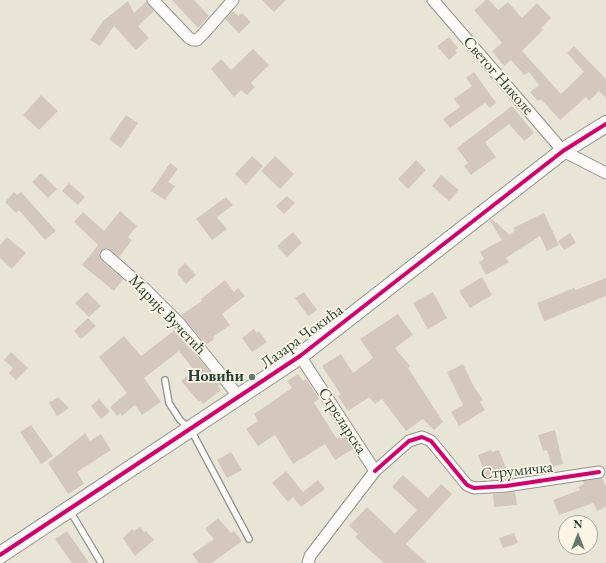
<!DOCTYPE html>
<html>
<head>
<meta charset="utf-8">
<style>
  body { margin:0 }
  #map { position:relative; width:606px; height:563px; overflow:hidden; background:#e9e5d6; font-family:"EB Garamond",serif }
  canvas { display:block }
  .north { position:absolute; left:558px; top:515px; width:40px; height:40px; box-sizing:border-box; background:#fcf5e5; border:1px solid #a4ab9e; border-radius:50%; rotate:0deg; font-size:11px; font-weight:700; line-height:16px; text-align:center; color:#1f3d34 }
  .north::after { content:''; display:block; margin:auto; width:14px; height:18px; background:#66786d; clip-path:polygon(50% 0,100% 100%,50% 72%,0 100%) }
</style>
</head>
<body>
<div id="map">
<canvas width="606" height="563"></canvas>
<div class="north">N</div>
</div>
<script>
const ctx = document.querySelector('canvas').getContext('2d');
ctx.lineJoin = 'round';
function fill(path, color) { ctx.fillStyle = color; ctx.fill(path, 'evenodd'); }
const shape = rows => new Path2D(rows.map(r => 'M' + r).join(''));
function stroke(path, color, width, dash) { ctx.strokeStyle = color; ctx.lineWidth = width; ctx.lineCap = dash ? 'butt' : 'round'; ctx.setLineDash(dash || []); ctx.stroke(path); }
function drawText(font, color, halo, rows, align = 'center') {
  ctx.font = font + ' "EB Garamond",serif'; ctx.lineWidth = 3.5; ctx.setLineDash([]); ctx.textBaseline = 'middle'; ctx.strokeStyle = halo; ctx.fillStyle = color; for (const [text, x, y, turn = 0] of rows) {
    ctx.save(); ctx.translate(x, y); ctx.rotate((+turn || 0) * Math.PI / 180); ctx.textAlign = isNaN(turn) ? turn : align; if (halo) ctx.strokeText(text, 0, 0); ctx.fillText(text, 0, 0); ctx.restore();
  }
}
fill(shape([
  [172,0,194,0,209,16,198,28],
  [262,0,286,0,274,12],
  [486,0,489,0,498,10,508,2,522,18,537,3,551,18,541,28,543,30,522,51,561,94,584,72,567,53,574,46,606,79,606,98,599,91,589,101,586,97,560,120,541,99,538,101,530,92,539,85,529,72,524,75,511,60,504,66,492,51,502,43,474,10],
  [128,1,134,13,146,2,154,11,138,26,149,38,136,50,114,26,100,46,90,40,103,21],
  [233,11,238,16,242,13,251,22,239,33,225,19],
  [449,37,458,48,455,50,457,53,449,60,437,46],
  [253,49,269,65,251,83,255,87,247,95,241,90,234,97,211,69,221,59,231,70],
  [474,72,496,103,490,108,485,103,450,128,443,119,460,107,454,99,472,86,466,78],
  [41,95,58,111,39,130,23,115],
  [512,106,534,133,524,141,509,124,485,142,496,157,471,175,464,166,468,163,457,148],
  [126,115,138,123,121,148,109,139],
  [252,156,263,166,246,185,235,174],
  [275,156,294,174,280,189,261,171],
  [416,160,426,170,408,189,398,179],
  [170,163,178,169,168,182,175,186,165,200,151,191],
  [41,173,57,189,48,198,32,182],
  [441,175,459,190,449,201,432,186],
  [69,183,85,197,78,205,62,191],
  [14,192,17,195,21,192,56,231,45,240,19,210,16,213,5,202],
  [287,196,295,203,284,214,276,206],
  [226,197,233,205,217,217,227,229,212,240,196,219],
  [120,211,137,226,128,237,132,240,119,257,107,248,103,249,99,253,101,260,123,279,114,291,82,265,98,245,74,222,83,212,104,231],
  [544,213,559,245,547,251,540,236,506,258,509,262,486,275,479,262,484,259,480,252,502,240,490,221,492,219,510,235,515,230,513,228],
  [293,232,302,243,287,257,277,246],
  [570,233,576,243,564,250,558,241],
  [7,237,26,253,12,269,0,258,0,245],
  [185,263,196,275,186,284,178,274,178,270],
  [482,277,492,295,470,308,459,291],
  [606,278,606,296,544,321,537,303,574,288,576,290],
  [225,280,234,292,238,288,245,296,222,314,230,325,213,337,214,339,206,345,181,315,202,301,201,299],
  [87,292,101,306,89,317,75,303],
  [304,292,317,310,308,316,295,298],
  [433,292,447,318,428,329,413,303],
  [398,314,413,335,395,348,410,366,408,368,443,422,434,430,423,419,406,431,382,399,375,404,369,397,348,411,338,396,341,395,322,366,341,354,353,373,373,358,360,339],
  [88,318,96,326,81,339,74,331],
  [254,329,257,333,259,331,267,342,252,352,242,338],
  [175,330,220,384,218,386,221,390,203,404,200,400,199,402,181,381,194,370,179,351,144,378,161,402,142,415,135,405,122,416,120,413,117,416,110,407,127,393,99,357,124,336,141,356],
  [11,352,28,368,16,380,9,373,13,368,4,360],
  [463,364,474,387,483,400,480,402,485,410,459,426,451,412,463,405,447,372],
  [298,374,303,381,306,379,319,399,314,403,337,439,343,435,353,449,335,460,325,444,293,464,275,435,258,446,246,429,258,421,254,414,292,388,287,381],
  [58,397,69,408,57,416,49,403],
  [99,399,110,412,101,419,91,406],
  [31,425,53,456,41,464,20,432],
  [555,430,563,464,552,467,547,450,543,451,538,435],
  [85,433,90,441,101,434,111,450,77,472,84,484,68,494,48,463],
  [491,450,492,452,499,450,510,478,487,480,478,455],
  [231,452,242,470,227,478,217,460],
  [286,471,303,492,318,480,325,489,301,507,293,497,288,502,272,483],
  [403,475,428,498,441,484,452,494,406,544,427,563,384,563,355,537,358,534,349,526,367,507,395,534,417,510,392,487],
  [602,478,606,487,606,507,597,511,593,503,559,515,553,500,580,490,578,487,584,484,583,481],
  [515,492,517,505,494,507,493,494],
  [218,518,231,533,234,531,242,541,212,563,199,563,192,554,214,539,205,529],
  [140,527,144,532,146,531,154,540,135,556,123,538,132,529,134,531],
  [67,531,89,563,72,563,55,539],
  [514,533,518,543,503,548,499,538]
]), '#d4c8be');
const lane = shape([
  [165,380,169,403,180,420,191,430,249,539],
  [70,511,100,561]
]);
const street = shape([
  [153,0,189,38,193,40,197,40,204,33,233,0],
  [433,0,563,151,606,173],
  [106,255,146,290,180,324,239,397],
  [300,356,375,471,310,556,308,563],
  [375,471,409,441,422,437,431,441,462,479,467,485,474,488,506,486,599,472]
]);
const secondary = shape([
  [0,555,300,356,563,151,606,124]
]);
stroke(lane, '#8f928a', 8);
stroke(street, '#8f928a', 13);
stroke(secondary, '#8f928a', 18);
stroke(lane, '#fcfbf9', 5.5);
stroke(street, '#fcfbf9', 11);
stroke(secondary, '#fcfbf9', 16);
stroke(shape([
  [375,471,409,441,422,437,431,441,462,479,467,485,474,488,506,486,599,472],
  [0,555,300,356,563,151,606,124]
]), '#d6006c', 4);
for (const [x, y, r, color] of [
  [252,377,4,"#66786d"]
]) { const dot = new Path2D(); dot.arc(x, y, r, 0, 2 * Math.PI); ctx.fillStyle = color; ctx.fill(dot); stroke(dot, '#fcf5e5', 1.5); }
drawText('16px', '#1f3d34', '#fcf5e5', [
  ["Светог Николе",498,76,49],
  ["Марије Вучетић",167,315,46],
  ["Лазара Чокића",302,337,-36],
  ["Стреларска",342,421,57],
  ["Струмичка",517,471,-6]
]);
drawText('bold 16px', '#1f3d34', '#fcf5e5', [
  ["Новићи",244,377]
], 'right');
</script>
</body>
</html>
